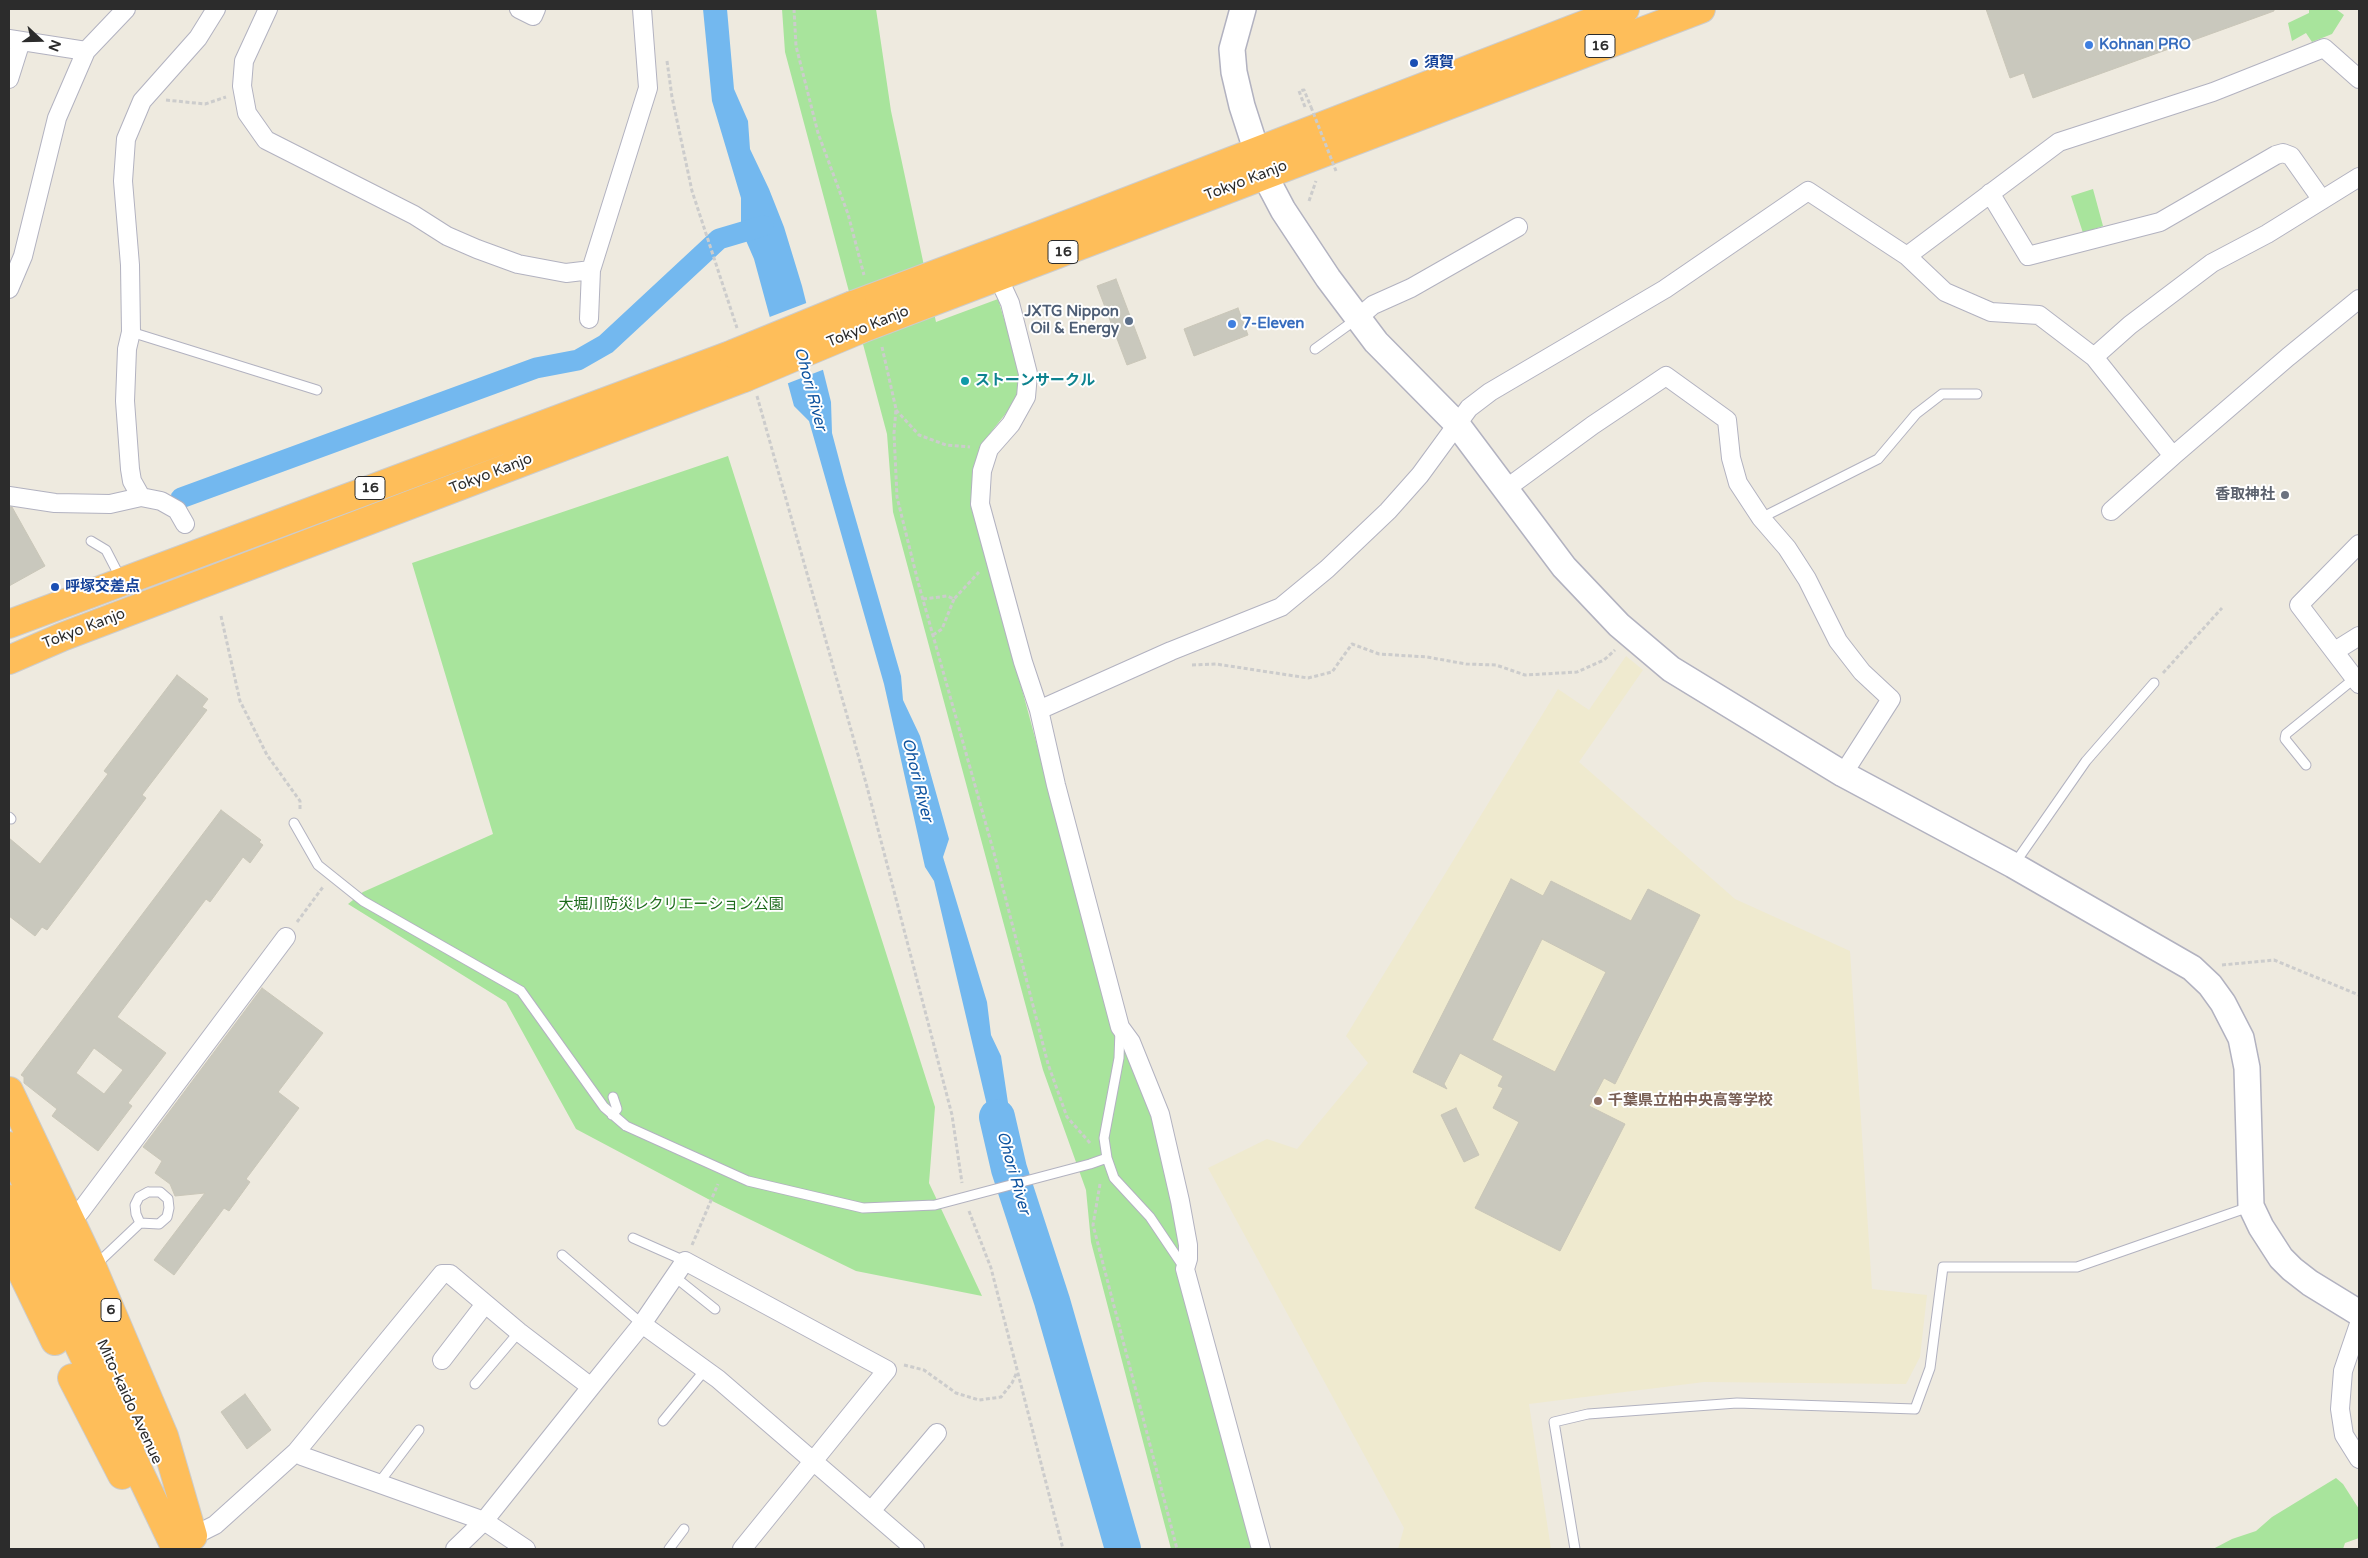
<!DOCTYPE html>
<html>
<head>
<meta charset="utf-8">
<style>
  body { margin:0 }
  #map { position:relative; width:2368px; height:1558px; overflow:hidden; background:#eeeadf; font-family:"Varela Round",sans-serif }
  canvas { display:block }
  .frame { position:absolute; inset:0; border:10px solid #2c2c2c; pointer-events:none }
  .north { position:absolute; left:15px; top:15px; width:50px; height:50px; -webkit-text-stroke:4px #fff; paint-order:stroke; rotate:111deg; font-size:14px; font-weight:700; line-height:20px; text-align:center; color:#2c2c2c }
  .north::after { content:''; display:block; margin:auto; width:18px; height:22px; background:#2c2c2c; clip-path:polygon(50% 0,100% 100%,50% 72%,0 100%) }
</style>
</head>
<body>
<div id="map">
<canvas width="2368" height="1558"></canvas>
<div class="frame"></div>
<div class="north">N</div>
</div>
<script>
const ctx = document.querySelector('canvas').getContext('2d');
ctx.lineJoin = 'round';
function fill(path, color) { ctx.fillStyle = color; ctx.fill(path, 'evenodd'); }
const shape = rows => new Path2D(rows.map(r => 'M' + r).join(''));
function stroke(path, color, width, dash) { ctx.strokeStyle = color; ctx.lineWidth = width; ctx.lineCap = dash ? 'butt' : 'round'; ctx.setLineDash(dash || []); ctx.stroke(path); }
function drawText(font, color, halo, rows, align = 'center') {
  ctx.font = font + ' "Varela Round","Noto Sans JP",sans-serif'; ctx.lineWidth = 4; ctx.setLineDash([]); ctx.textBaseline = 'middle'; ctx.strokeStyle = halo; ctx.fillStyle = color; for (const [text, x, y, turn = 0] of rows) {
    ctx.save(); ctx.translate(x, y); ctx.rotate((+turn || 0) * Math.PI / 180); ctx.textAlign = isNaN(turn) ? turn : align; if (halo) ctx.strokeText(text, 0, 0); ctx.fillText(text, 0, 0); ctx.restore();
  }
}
fill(shape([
  [1626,656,1643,670,1579,762,1735,899,1850,951,1872,1289,1927,1295,1920,1357,1906,1384,1704,1382,1529,1404,1551,1549,1398,1549,1404,1528,1208,1168,1267,1139,1297,1149,1368,1063,1346,1036,1558,689,1589,710]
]), '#efeacf');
fill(shape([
  [782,9,876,9,891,111,936,322,998,299,1021,375,1015,402,991,432,978,457,974,511,1062,838,1126,1045,1150,1108,1180,1241,1177,1270,1253,1549,1171,1549,1091,1242,1086,1190,1043,1070,893,512,887,434,785,52],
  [2309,9,2336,9,2344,15,2332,34,2312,42,2306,33,2292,41,2288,23,2309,13],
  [2093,189,2103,226,2083,233,2071,196],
  [728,456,935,1107,929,1183,982,1296,856,1271,708,1199,576,1129,506,1002,348,904,363,892,493,834,412,563],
  [2336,1478,2343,1484,2359,1509,2359,1538,2345,1543,2343,1549,2213,1549,2232,1539,2256,1531,2272,1517]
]), '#a8e49c');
fill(shape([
  [703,9,727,9,734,89,748,121,750,149,769,189,784,227,802,286,831,402,832,433,845,482,901,676,903,700,920,736,949,839,943,857,987,1002,991,1035,1001,1056,1017,1163,1002,1169,934,881,925,867,884,684,809,421,794,406,754,259,741,229,741,198,712,101]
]), '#73b8ef');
fill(shape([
  [809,302,825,369,786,384,767,318]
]), '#eeeadf');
stroke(shape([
  [181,498,536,368,578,360,606,344,719,239,763,226]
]), '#73b8ef', 21);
stroke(shape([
  [997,1117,1009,1169,1052,1301,1123,1549]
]), '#73b8ef', 36);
const building = shape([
  [1986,9,2274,9,2274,11,2033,98,2024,73,2010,78,1986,9],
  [1116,279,1146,358,1127,365,1097,286,1116,279],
  [1238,308,1248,335,1194,356,1184,329,1238,308],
  [9,507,12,507,45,566,9,586,9,507],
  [177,675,208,699,202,707,207,710,142,795,146,798,69,901,47,930,42,927,35,936,9,916,9,838,40,864,108,774,104,771,177,675],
  [221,810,261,840,259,842,263,845,250,863,243,857,210,902,206,899,117,1017,166,1053,128,1103,132,1106,98,1151,52,1116,57,1109,24,1083,24,1077,21,1075,221,810],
  [94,1048,123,1070,104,1094,76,1073,94,1048],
  [1511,879,1543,896,1551,881,1631,921,1648,889,1700,915,1615,1084,1604,1078,1589,1106,1625,1124,1560,1251,1475,1208,1519,1122,1493,1108,1503,1088,1498,1086,1503,1076,1460,1053,1444,1084,1447,1089,1413,1072,1511,879],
  [1542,939,1606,972,1555,1072,1492,1040,1542,939],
  [262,988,323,1033,278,1092,299,1108,246,1179,250,1182,229,1211,224,1208,174,1275,154,1260,205,1193,175,1196,170,1184,155,1173,162,1161,143,1147,262,988],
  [1456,1108,1479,1155,1464,1162,1441,1115,1456,1108],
  [245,1394,271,1430,247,1449,221,1412,245,1394]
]);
fill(building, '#c9c8bd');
stroke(building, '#c9c6b8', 1);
const lane = shape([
  [131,332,317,390],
  [1315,349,1358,318],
  [1761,518,1878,459,1916,414,1942,394,1977,394],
  [91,541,106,550,121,579],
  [2306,765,2285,739,2286,734,2355,678],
  [9,817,11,819],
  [294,823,318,865,363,901,521,991,604,1107,626,1126,748,1181,863,1208,935,1205,1090,1164,1107,1158],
  [2015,863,2086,761,2154,683],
  [1120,1030,1119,1058,1104,1138,1107,1158,1114,1178,1150,1217,1185,1269],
  [612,1115,617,1109,613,1097],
  [148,1192,160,1192,168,1199,169,1208,167,1217,159,1224,140,1223,136,1214,135,1205,139,1197,148,1192],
  [633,1238,685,1261],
  [562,1255,642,1324],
  [94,1263,102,1259,140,1223],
  [675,1277,715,1309],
  [475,1384,519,1332],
  [663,1421,705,1370],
  [378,1484,419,1430],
  [669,1549,684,1529],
  [1575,1549,1554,1422,1588,1414,1737,1403,1915,1409,1930,1368,1943,1267,2077,1267,2249,1207]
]);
const street = shape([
  [268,9,244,61,242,86,247,113,266,140,414,215,447,236,477,249,518,264,566,273,591,270,589,319],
  [519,9,533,16,536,9],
  [9,39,86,51],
  [9,79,21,41],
  [1990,193,2028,256,2160,222,2276,155,2283,153,2291,156,2322,200],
  [1907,256,2059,142,2213,92,2324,48,2359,79],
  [591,270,648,88,642,9],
  [998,277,1010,303,1028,374,1026,397,1011,424,989,449,982,471,980,504,1023,662,1039,710,1056,785,1120,1027,1131,1042,1160,1114,1180,1201,1188,1245,1188,1259,1185,1269,1261,1549],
  [9,289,23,256,57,118,86,51,126,9],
  [1358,318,1373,305,1411,288,1518,227],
  [2094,357,2130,325,2212,263,2267,234,2359,177],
  [1507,488,1593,425,1666,376,1727,420,1731,458,1738,483,1761,518,1787,548,1807,579,1838,641,1862,672,1891,699,1843,774],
  [9,496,55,503,110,504,141,497],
  [2111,511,2173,456],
  [185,524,177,510,161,501,141,497,132,481,130,469,125,401,127,349,131,332,130,265,123,181,126,139,142,101,198,38,216,9],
  [2359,544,2299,605,2359,684],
  [2335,651,2359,636],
  [1039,710,1171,651,1281,607,1327,569,1388,511,1420,475,1469,408,1490,392,1665,289,1808,191,1907,256,1945,292,1991,312,2039,315,2094,357,2173,456,2288,357,2359,299],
  [70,1218,80,1212,286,937],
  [642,1324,718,1379,915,1549],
  [2359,1324,2343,1371,2340,1409,2344,1435,2359,1459],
  [442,1360,485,1304],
  [296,1452,302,1456,484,1521,526,1549],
  [871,1511,937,1433],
  [193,1536,215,1525,296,1452,442,1274,450,1274,519,1332,591,1387],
  [455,1549,484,1521,591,1387,642,1324,685,1261,887,1370,742,1549]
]);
const secondary = shape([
  [1243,9,1232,49,1234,72,1242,106,1264,174,1283,210,1328,278,1376,342,1456,423,1564,567,1619,625,1671,669,1843,774,2013,865,2192,968,2210,985,2223,1003,2241,1038,2247,1068,2251,1206,2261,1227,2281,1258,2292,1269,2310,1283,2359,1313]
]);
const highway = shape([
  [853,305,1040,235,1625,9],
  [861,329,1701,9],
  [9,624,733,354],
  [9,660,62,637,744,378],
  [9,1091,91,1264,164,1436,193,1536],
  [9,1146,144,1435],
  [9,1199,176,1549],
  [9,1246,55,1341],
  [72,1378,122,1475]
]);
stroke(lane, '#b2b2c0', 11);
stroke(street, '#b2b2c0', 20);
stroke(secondary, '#b2b2c0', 28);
stroke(highway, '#ccc', 30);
stroke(shape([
  [794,9,796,46,818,133,848,214,864,275],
  [667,61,672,97,692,191,737,328],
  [166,100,205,104,226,97],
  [1305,107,1299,91,1304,90,1311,107],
  [1309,201,1316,181],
  [882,347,896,409,894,433,897,497,918,582,994,853,1048,1064,1067,1117,1090,1143],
  [757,396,866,783,952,1115,962,1183],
  [896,410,919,435,946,445,970,447],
  [923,599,947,596,954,599,979,572],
  [221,616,240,701,267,755,300,801,300,811],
  [933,635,942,629,954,599],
  [1192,665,1216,664,1308,678,1332,672,1352,644,1379,654,1427,657,1466,664,1496,665,1525,675,1577,672,1604,660,1615,650],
  [2163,673,2222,608],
  [297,922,323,887],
  [2222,965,2274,960,2359,995],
  [1100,1184,1093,1225,1177,1549],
  [969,1211,991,1268,1063,1549],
  [692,1245,718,1184],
  [904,1365,924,1370,956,1393,979,1400,1001,1397,1012,1383,1017,1372]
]), '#ccc', 3, [4, 2.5]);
stroke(lane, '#fff', 9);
stroke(street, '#fff', 18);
stroke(secondary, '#fff', 25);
stroke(highway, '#febe5a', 28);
const highwayBridge = shape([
  [733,354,853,305],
  [744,378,861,329]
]);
stroke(highwayBridge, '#ccc', 30, []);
stroke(shape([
  [1311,107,1336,171]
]), '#ccc', 3, [4, 2.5]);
stroke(highwayBridge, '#febe5a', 28);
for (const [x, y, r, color] of [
  [2089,45,5,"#3f7fe0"],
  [1414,63,5,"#1a4fb4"],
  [1129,321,5,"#5c6f8a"],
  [1232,324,5,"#3f7fe0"],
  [965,381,5,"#0f9aa8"],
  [2285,495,5,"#6b7280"],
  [55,587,5,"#1a4fb4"],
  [1598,1101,5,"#8d6e63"]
]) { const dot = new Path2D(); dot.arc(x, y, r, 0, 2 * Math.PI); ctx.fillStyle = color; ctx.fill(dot); stroke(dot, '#fff', 2); }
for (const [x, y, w] of [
  [1600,46,30],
  [1063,252,30],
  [370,488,30],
  [111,1310,20]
]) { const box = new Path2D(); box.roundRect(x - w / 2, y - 11.5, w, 23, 4); ctx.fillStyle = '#fff'; ctx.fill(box); stroke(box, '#2c2c2c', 1); }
drawText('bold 14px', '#2c2c2c', null, [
  ["16",1600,46],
  ["16",1063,252],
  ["16",370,488],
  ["6",111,1310]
]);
drawText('bold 15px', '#366cbe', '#fff', [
  ["Kohnan PRO",2099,45],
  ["7-Eleven",1242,324]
], 'left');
drawText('bold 15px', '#164399', '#fff', [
  ["須賀",1424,63],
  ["呼塚交差点",65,587]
], 'left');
drawText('15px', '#2c2c2c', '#fff', [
  ["Tokyo Kanjo",1246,181,-21],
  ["Tokyo Kanjo",868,327,-22],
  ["Tokyo Kanjo",491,474,-21],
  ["Tokyo Kanjo",84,629,-21],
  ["Mito-kaido Avenue",129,1402,65]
]);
drawText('bold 15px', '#4e5e75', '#fff', [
  ["JXTG Nippon",1119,312],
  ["Oil & Energy",1119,329]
], 'right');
drawText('bold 15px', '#0d838f', '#fff', [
  ["ストーンサークル",975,381]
], 'left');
drawText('bold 15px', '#5b616d', '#fff', [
  ["香取神社",2275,495]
], 'right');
drawText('15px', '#1d6b1b', '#fff', [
  ["大堀川防災レクリエーション公園",671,905]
]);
drawText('bold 15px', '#785e54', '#fff', [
  ["千葉県立柏中央高等学校",1608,1101]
], 'left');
drawText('italic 16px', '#0e539f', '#fff', [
  ["Ohori River",810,389,75],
  ["Ohori River",917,780,76],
  ["Ohori River",1013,1173,74]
]);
</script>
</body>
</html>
